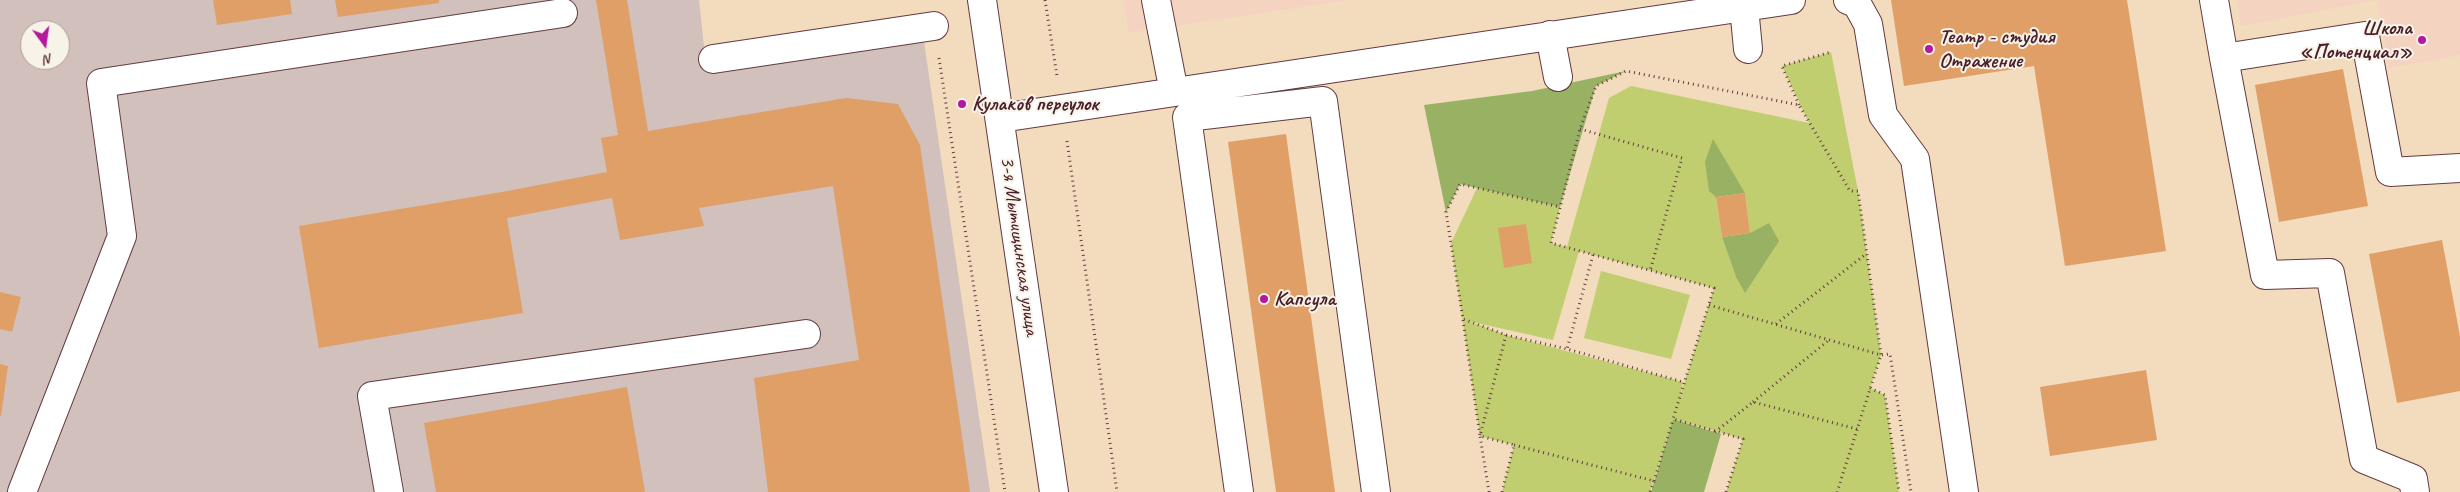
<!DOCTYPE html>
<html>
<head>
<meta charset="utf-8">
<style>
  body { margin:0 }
  #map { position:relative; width:2460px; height:492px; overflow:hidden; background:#f3dbbe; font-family:Caveat,sans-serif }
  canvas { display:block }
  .north { position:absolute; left:20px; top:20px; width:50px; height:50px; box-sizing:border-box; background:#f7f3e8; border:1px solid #b29e9c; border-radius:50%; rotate:166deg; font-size:14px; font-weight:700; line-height:20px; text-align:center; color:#4a1f2b }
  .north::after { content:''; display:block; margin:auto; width:18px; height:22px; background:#b5179e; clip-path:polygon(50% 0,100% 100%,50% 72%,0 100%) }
</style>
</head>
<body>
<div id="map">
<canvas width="2460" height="492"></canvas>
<div class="north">N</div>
</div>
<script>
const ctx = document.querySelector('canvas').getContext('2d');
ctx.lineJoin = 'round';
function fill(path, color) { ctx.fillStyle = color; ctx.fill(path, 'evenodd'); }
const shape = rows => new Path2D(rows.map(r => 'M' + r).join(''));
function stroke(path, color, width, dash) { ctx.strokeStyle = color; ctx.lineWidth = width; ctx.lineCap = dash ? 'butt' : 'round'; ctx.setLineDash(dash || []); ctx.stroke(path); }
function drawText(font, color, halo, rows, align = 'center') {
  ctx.font = font + ' Caveat,sans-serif'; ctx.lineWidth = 4; ctx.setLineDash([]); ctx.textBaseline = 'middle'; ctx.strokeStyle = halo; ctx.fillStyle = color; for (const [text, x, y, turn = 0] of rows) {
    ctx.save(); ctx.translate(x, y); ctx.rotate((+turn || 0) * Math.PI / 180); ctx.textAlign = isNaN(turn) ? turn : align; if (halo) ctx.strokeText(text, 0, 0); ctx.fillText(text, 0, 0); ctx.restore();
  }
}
fill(shape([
  [1123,0,1349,0,1129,33],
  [2237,0,2460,0,2460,55,2389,68,2377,0,2241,26]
]), '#f5d3c1');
fill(shape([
  [0,0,699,0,706,66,923,35,990,492,0,492],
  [30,30,60,30,60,60,30,60]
]), '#d1c0bc');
fill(shape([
  [1831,52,1858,191,1881,355,1870,388,1885,395,1899,492,1726,492,1743,439,1673,419,1650,492,1502,492,1514,445,1480,436,1451,243,1477,188,1560,207,1551,243,1567,247,1609,98,1631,86,1809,123,1782,66],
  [1745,193,1750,233,1769,224,1736,277,1722,237,1716,197],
  [1579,251,1714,288,1680,397,1683,382,1506,335,1468,321,1553,340],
  [1601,271,1690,295,1671,359,1584,338]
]), '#c0ce70');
fill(shape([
  [1626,71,1596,86,1560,207,1460,184,1446,212,1424,105,1532,91],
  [1713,139,1745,193,1716,197,1709,191,1705,162],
  [1769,223,1779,241,1745,293,1736,277,1722,237,1750,233],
  [1673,419,1721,434,1704,492,1651,492]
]), '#98b162');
fill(shape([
  [213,0,290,0,292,14,217,25],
  [335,0,439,0,439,3,338,17],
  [596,0,627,0,648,131,846,98,898,104,920,145,970,492,768,492,754,378,859,360,833,186,699,208,704,226,620,240,612,198,507,218,523,313,319,348,299,226,502,192,607,172,601,138,618,135],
  [1891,0,2127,0,2166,251,2065,266,2034,66,1904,86],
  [2343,69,2368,206,2279,222,2255,85],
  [1286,134,1335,492,1276,492,1228,142],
  [1745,193,1750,233,1722,237,1716,197],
  [1526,224,1532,263,1504,268,1498,228],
  [2442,240,2460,336,2460,391,2397,403,2369,254],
  [0,292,21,297,12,332,0,329],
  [0,364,8,366,1,416,0,416],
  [2146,370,2157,440,2050,456,2040,387],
  [627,387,645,492,436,492,424,423]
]), '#e09f66');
const minor = shape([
  [982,0,1054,492],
  [1156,0,1174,92],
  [1848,0,1857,4,1868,24,1883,115,1915,159,1964,492],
  [2214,0,2224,58],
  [1744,7,1748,49],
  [1550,35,1558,77],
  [713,59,934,26],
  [1001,118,1791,0],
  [22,492,122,236,101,83,563,13],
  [389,492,372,396,806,334],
  [1239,492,1187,117,1323,101,1376,492],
  [2415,492,2413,479,2364,459,2330,273,2265,275,2224,58,2365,36,2390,172,2460,168]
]);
stroke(minor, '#633b41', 30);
stroke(shape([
  [1045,0,1057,76],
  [939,58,1005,492],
  [1799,105,1782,66,1831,52],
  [1580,129,1682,158,1650,271],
  [1067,141,1117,492],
  [1593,255,1567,349,1683,382],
  [1709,305,1881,355,1890,354,1911,492],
  [1463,320,1480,436,1514,445,1502,492],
  [1776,324,1866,254],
  [1506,335,1567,349],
  [1870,388,1885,395,1899,492],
  [1753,402,1829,340],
  [1715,432,1753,402,1857,429],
  [1514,445,1654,481,1650,492],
  [1654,481,1673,420],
  [1489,492,1480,436,1506,335,1463,319,1446,212,1460,184,1560,207],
  [1726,492,1743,439,1673,419,1714,288,1551,243,1580,129,1596,86,1626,71,1799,105,1850,191,1858,191,1881,355,1837,492]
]), '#633b41', 3, [1, 4]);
stroke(minor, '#fff', 28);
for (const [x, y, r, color] of [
  [2422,40,5,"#b5179e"],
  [1929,49,5,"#b5179e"],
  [962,104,5,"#b5179e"],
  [1264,299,5,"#b5179e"]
]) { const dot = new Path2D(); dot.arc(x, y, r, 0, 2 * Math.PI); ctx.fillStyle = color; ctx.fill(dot); stroke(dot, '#f7f3e8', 2); }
drawText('bold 21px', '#4a1f2b', '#f7f3e8', [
  ["Школа",2412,28,"right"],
  ["«Потенциал»",2412,52,"right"],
  ["Театр - студия",1939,37],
  ["Отражение",1939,61],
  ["Кулаков переулок",972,104],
  ["Капсула",1274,299]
], 'left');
drawText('21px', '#4a1f2b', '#f7f3e8', [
  ["3-я Мытищинская улица",1019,246,82]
]);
</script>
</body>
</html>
